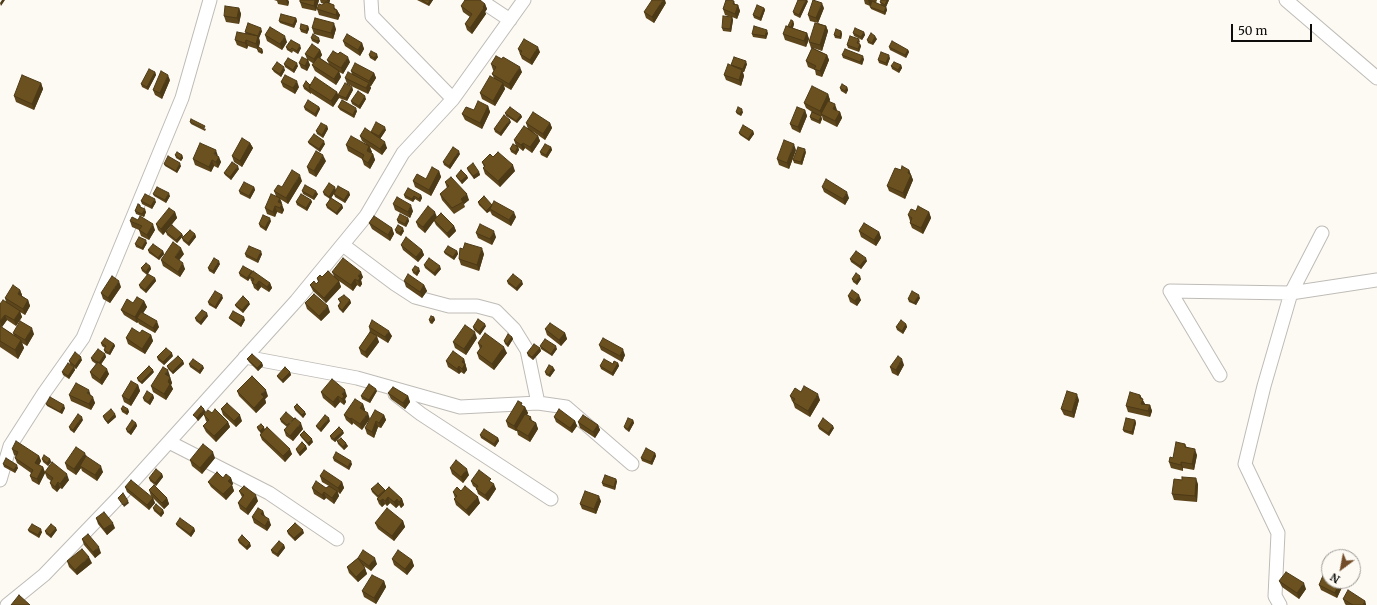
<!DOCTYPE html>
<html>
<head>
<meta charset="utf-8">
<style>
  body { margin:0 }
  #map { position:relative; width:1377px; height:605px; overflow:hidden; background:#fdfaf4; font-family:Merriweather,serif }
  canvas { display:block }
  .north { position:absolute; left:1321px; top:549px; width:40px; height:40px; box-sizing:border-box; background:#fdfaf4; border:1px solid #9d9b97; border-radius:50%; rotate:212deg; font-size:11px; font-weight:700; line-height:16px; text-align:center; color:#0e0d0b }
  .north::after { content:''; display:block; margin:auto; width:14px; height:18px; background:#734d29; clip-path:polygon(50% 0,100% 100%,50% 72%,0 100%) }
  .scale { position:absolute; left:1231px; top:24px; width:81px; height:18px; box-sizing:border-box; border:2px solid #0e0d0b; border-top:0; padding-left:5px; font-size:12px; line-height:14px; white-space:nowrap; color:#0e0d0b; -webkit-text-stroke:3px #fdfaf4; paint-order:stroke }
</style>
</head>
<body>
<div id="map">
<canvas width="1377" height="605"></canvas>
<div class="north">N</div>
<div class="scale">50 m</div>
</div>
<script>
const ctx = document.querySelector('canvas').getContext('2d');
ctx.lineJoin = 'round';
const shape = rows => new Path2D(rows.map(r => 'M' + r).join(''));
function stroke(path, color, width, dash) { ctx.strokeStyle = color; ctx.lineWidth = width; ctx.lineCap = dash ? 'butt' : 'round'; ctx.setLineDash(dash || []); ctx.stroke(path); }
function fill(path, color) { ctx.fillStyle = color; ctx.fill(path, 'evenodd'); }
const minor = shape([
  [371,0,372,16,453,99],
  [480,0,510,20],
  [1286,0,1377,78],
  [343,245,395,284,415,297,449,306,477,306,496,311,514,329,527,350,538,403],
  [245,357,357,378,460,407,538,403,566,407,632,464],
  [1220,375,1170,291,1291,293,1377,280],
  [395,394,421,414,551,499],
  [169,442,269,493,337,539],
  [0,480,10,446,44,393,83,338,182,98,210,0],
  [7,605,44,575,120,496,297,300,366,216,403,153,453,99,524,0],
  [1280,605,1275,596,1278,533,1245,464,1264,386,1291,293,1322,233]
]);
stroke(minor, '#bfbcb7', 15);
stroke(minor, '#fff', 13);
fill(shape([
  [274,0,288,0,289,2,288,6,278,4,277,1],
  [319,0,316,11,302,8,300,2],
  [320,0,330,0,329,3,336,9,340,15,338,20,319,15,317,9,324,4,321,3],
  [417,0,433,0,429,6],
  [864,0,877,0,876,3,881,5,880,2,889,0,886,7,887,10,885,15,871,9,870,6,865,4],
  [734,1,735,4,738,5,740,11,737,19,732,17,733,20,731,32,723,31,722,28,731,17,725,15,723,9],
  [808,1,800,18,794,15,793,12],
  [666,3,654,23,646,18,644,12],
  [485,4,487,9,485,12,486,14,472,34,467,30,465,24,470,17,463,12,461,6],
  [239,8,241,14,239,24,226,22,224,16],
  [764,8,765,10,761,21,754,18,753,15],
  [824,8,818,23,826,26,828,31,822,51,813,48,827,55,829,60,822,77,816,75,815,70,808,67,806,61,812,48,811,48,809,42,818,23,810,21,808,15],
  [296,18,297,21,294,28,280,23,279,21],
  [793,21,794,24,793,28,807,33,809,39,806,47,785,40,783,34,789,27,788,26],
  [308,26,309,29,307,34,301,32,300,29],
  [312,28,336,29,333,39,314,34],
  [262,31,259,38,260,42,259,47,262,49,263,52,262,54,258,52,257,49,248,46,247,49,237,45,235,40,246,33,245,32],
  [841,31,842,34,841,39,835,38,834,35],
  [864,32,865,35,862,40,854,36,853,33],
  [768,33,766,39,753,37,752,34],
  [265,35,287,42,282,50,267,41],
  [311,38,320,41,318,44,312,41],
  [859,39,860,42,859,43,861,46,859,52,848,48,847,45],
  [877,39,873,45,868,43,867,40],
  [343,41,362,43,364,49,360,56,345,46],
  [286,47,301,48,298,54,293,51,292,53,287,50],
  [889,47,908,50,909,52,906,58,890,50],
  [518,49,540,52,532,65,522,59],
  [320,50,322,55,320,58,329,64,327,60,350,62,343,74,339,72,341,77,336,85,315,71,312,65,314,64,308,60,310,65,307,71,301,68,299,63,307,59,305,54],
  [369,55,378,57,375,61,370,58],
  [842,55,864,59,862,65,843,58],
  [890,58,887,66,879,63,878,60],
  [284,64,298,66,294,73,285,67],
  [491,64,522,72,511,90,504,86,505,89,495,106,482,99,480,93,494,78,492,74,494,71,493,70],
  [747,64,744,72,743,72,744,76,741,86,726,80,724,75,732,66,731,65],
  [901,65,902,68,899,73,892,69,891,66],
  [272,69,285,70,281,77,274,72],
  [351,71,374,73,376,78,371,86,370,86,371,88,368,94,347,84,345,78,352,74],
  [155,72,156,75,148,90,142,87,141,84],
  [170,80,162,99,155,95,153,90],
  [281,82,299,87,295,94,283,87],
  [41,83,43,89,34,110,16,102,14,96],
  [310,85,337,92,338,95,352,87,353,90,347,101,339,98,333,107,311,93,311,94,304,89,303,86],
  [847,87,848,90,846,94,841,91,840,88],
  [828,94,830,100,829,101,837,111,840,112,842,118,837,127,823,120,822,116,821,116,822,119,820,124,811,120,810,117,812,112,806,108,804,103],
  [366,99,360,109,352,104,351,101],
  [488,106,490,112,482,129,465,120,462,114],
  [304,107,319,107,320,109,316,117,305,110],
  [338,107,357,111,354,118,340,110],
  [805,110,807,116,800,133,792,129,790,124],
  [736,112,743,112,741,116,737,114],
  [505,113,521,115,522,117,517,123,506,116],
  [190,122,206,129,205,131,191,124],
  [511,122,501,136,495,132,494,129],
  [526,123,550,123,552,128,545,140,532,131,538,136,540,141,532,153,525,148,523,151,518,147,519,150,516,155,511,152,510,149,516,146,514,140,528,129],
  [327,126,328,129,323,138,317,134,316,131],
  [386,130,380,139,387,148,382,155,370,147,372,152,371,153,373,154,375,160,370,169,364,165,362,159,348,151,346,145,366,144,362,141,360,136,371,133,371,132],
  [753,131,754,134,749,141,740,135,739,133],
  [308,142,325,144,320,152,309,144],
  [250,143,253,148,242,167,234,162,232,156],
  [551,147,552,150,547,158,541,155,540,152],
  [796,150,789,169,779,165,777,159],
  [806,152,802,165,794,163,793,160],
  [460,154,450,169,444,165,443,162],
  [175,155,182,155,183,158,181,161,176,158],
  [218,156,221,162,218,168,214,166,211,172,195,165,193,159],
  [493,157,515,171,500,187,485,174,483,168,484,167,482,162],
  [326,161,316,177,309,173,307,167],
  [164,164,181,166,177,173,165,166],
  [467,168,479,172,480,175,474,179,468,171],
  [239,169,231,180,225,175,224,173],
  [901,170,909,170,913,180,905,199,889,191,887,186],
  [439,171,441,177,431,196,415,187,413,181,426,179],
  [456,176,467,176,468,178,462,184,457,178],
  [302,181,288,204,280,199,281,204,284,210,282,214,277,212,275,217,267,214,265,208,276,196,274,191,282,187],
  [445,182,469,200,464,204,465,207,454,214,442,200,440,194,447,188],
  [254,187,255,190,250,199,240,194,239,191],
  [822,187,849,198,845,205,824,192],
  [336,190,349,192,350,195,345,203,335,197,334,194,331,198,342,205,343,208,337,215,327,208,326,205,330,199,324,195,323,192],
  [302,191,318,194,314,200,303,194],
  [153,194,170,196,166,203,154,196],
  [404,195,421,195,422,198,420,202,415,199,413,202,405,198],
  [311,200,312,202,307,211,297,205,296,202],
  [141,201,156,202,152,209,142,204],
  [478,202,492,205,516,217,511,226,492,215,490,211,487,213,479,205],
  [393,204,413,211,410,218,395,210],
  [140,205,141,208,146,212,144,217,136,214,135,211],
  [916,211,929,212,931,218,923,234,912,228,910,223,910,221,908,215],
  [175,212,177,218,163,235,158,230,156,224],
  [437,217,454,226,456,231,449,238,436,225,434,221,425,233,418,227,416,222],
  [408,218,409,221,406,227,398,223,397,220],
  [130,221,155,230,149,240,141,236,139,230,132,227],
  [271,221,266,231,260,227,259,224],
  [369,223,392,228,394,234,390,241,372,229],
  [395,230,404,231,401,236,396,233],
  [859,231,879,232,881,238,876,246,861,237],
  [166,232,182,234,183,236,177,243,167,235],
  [476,233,496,237,492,245,478,238],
  [195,234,196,237,189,246,183,241,182,238],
  [147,243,143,250,136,247,135,244],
  [401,245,422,250,424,255,418,262,403,250],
  [463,249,484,254,479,271,461,265,459,259],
  [148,250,163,251,164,254,159,260,149,253],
  [457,251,458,254,454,260,445,254,444,252],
  [184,254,179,260,185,269,180,277,163,266,161,260],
  [245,254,262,254,258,263,246,257],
  [850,259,867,261,861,269,851,262],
  [220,264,214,274,209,271,208,268],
  [424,265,441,269,435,276,425,268],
  [150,266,151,269,147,275,142,271,141,268],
  [412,270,420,271,417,276,413,273],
  [252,272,270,283,272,288,269,292,261,287,258,291,254,288,252,282,251,281,250,278,248,281,240,276,239,273],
  [332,272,363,277,361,280,362,284,360,287,357,285,353,291,339,281,341,287,326,303,313,291,310,285,316,284,318,282,317,278,334,276],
  [155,278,156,281,146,293,140,288,139,285],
  [852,279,861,279,857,285,853,282],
  [404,281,424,285,427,291,422,298,406,287],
  [507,281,523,284,517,291,508,284],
  [121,287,110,303,103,299,101,293],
  [20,290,22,295,22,296,28,300,30,306,25,315,20,312,22,317,16,326,7,320,2,327,0,326,0,304,6,302,5,298],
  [848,296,861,300,857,306,850,302],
  [223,298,216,309,209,305,208,302],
  [920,298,916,305,909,302,908,299],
  [338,299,350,300,351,303,343,313,339,309,338,306,340,303],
  [144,301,147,307,143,313,159,327,155,333,139,324,138,322,137,323,124,315,121,310,133,303],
  [305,303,330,312,321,321,307,309],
  [250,304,243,313,236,307,235,305],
  [208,316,201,325,196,321,195,318],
  [434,317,435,320,432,324,430,323,429,320],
  [229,318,245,320,241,327,231,320],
  [906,324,907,327,903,334,897,330,896,327],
  [0,326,14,335,13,333,34,334,27,346,22,343,24,348,18,359,0,347],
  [486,326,480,335,474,330,473,327],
  [369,327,392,336,388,343,375,335,379,342,367,358,361,354,359,348,370,332],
  [545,329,565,333,567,339,561,346,547,335],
  [140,333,151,335,153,341,145,354,128,344,126,338],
  [512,337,513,339,508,347,505,344,504,341],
  [477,338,466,355,455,348,453,342],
  [101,343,114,344,115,346,110,355,105,353,104,350,105,348,102,346],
  [478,343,507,353,494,370,479,359,477,353,480,349],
  [599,345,625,355,622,362,601,350],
  [540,346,557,349,552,356,541,349],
  [540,348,541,351,533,360,528,356,527,353],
  [105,354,106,357,101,364,109,374,102,385,92,378,90,372,96,364,92,361,91,358],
  [173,356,164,365,158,360,157,357],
  [247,359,262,363,263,366,258,371,249,362],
  [464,359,467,370,464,374,461,372,459,374,448,367,446,361],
  [82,360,76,369,70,364,69,361],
  [183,361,184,364,173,374,168,369,167,366],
  [618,363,619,366,613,376,601,369,600,366],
  [189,364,204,368,200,374,190,367],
  [904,365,898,376,892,373,890,367],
  [74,367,75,370,69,379,63,375,62,372],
  [555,370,550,377,546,375,545,372],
  [154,372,142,384,138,381,137,378],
  [290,372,291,375,283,383,278,378,277,376],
  [170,376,169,377,170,377,172,383,171,385,173,389,166,400,153,392,151,386],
  [138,385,140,391,131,406,124,402,122,396],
  [237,391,268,396,265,399,266,403,256,413,239,396],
  [377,391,370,403,362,399,361,396],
  [321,392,347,396,345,399,346,402,344,405,340,402,335,408,323,398],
  [801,392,820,400,810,417,795,408,793,402,792,401,790,396],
  [388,393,408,396,410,402,405,409,391,399],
  [69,395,91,395,95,403,91,410,71,401],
  [153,395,154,398,150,405,144,401,143,398],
  [1140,395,1145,404,1150,405,1152,411,1150,417,1128,412,1126,406],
  [1079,400,1074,418,1064,415,1061,409],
  [46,404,65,408,62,414,47,406],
  [363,404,365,410,362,430,353,423,352,425,346,420,344,415],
  [523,406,525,407,528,413,527,415,531,417,532,421,536,423,538,429,530,442,518,435,517,431,516,431,508,427,506,421],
  [294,407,306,414,303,418,295,410],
  [121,409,128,409,129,412,127,415,122,412],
  [221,409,242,421,236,427,223,415],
  [206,412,198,421,195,417,193,415],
  [212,413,228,422,230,427,216,442,206,432,203,426,207,422,206,421,204,415],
  [115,414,116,417,108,424,104,419,103,416],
  [384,415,386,420,381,428,378,427,374,438,367,434,365,428],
  [554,417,575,421,577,426,572,433,556,422],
  [280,419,303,429,293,441,286,436,284,430,287,427,281,422],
  [83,420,74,433,70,430,69,427],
  [633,420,634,423,629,432,625,429,624,427],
  [1135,420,1136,423,1133,435,1124,432,1123,430],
  [330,421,321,432,317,428,316,426],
  [578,422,598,425,600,430,595,438,580,428],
  [136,423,137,426,131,435,127,432,126,429],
  [818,426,834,428,829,436,819,429],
  [257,427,265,429,292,454,285,462,262,440,260,435,261,433,258,430],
  [344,433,335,442,331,439,330,436],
  [300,435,313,442,309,446,301,437],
  [480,435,498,438,499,441,495,447,481,438],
  [337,441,348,446,344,450,338,444],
  [1185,444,1187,448,1197,455,1194,470,1183,468,1183,471,1171,468,1169,462],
  [306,446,307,449,300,456,297,452,296,449],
  [12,449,39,456,41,461,39,465,43,467,45,472,69,480,62,489,60,488,57,492,52,488,50,483,51,481,47,478,45,473,39,485,32,481,30,476,31,473,17,463,15,458,16,456,14,455],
  [655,453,656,456,652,465,642,461,641,458],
  [86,456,103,472,97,481,82,471,81,468,76,475,67,469,65,463],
  [215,458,202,474,192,466,190,460],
  [333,458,352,464,349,470,334,461],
  [42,459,50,459,51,462,48,466,43,462],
  [3,464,18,468,15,473,4,467],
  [450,468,469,475,463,483,452,474],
  [162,474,163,477,156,486,150,481,149,478],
  [320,476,342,482,344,488,340,494,338,492,339,496,334,504,326,498,324,500,314,494,312,488,326,488,329,486,322,482],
  [223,478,231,478,233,484,232,485,234,491,226,500,211,487,208,482],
  [471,481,492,483,496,489,488,501,478,494,476,488,473,486],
  [617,481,615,490,603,486,602,483],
  [1198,484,1197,502,1174,500,1172,494],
  [125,487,153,498,155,503,149,510,127,492],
  [371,489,385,490,402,499,404,505,401,508,399,505,396,508,390,503,387,506,385,504,382,507,379,504,377,499,378,498,372,492],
  [149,490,167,498,169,504,164,509,151,496],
  [239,491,258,501,248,515,240,509,238,503,242,497],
  [461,491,480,503,469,516,456,505,454,499,455,498,453,492],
  [601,501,596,514,582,509,580,504],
  [153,508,163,510,164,513,161,517,154,511],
  [263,511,265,517,271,525,267,531,254,523,252,517],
  [96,518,115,528,107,535,98,524],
  [403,521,405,527,394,541,378,529,375,523],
  [176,524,194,528,195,531,191,537,177,526],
  [28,530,42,532,39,538,29,532],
  [57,530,51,538,46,534,45,531],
  [287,531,304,533,295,541,288,534],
  [82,539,101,553,95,558,84,545],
  [238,540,251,546,247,550,239,543],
  [284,545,285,548,278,557,272,553,271,550],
  [358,558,377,564,371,571,364,566,367,574,358,582,349,573,347,567],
  [392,559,412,560,414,566,407,575,394,565],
  [67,561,92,563,77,575,69,567],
  [384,581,386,587,376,604,364,597,362,591],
  [1279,581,1306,589,1299,599,1282,587],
  [1329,581,1344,581,1344,583,1337,598,1321,590,1319,585],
  [1343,599,1365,601,1366,605,1346,605,1345,604]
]), '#5d461c');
fill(shape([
  [2,0,5,0,1,6,0,3],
  [286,0,288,0,289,2,288,6],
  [315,0,319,0,316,11,314,6],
  [327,0,330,0,329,5],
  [430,0,433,0,429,6,428,4],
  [663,0,665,0,666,3,654,23,652,17],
  [806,0,807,0,808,1,800,18,799,15],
  [868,0,871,0,872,2,870,6],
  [887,0,889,0,886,7,887,10,885,15,884,12,886,7,885,5],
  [822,3,824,8,818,23,816,18],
  [485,4,487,9,485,12,486,14,472,34,470,28],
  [738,5,740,11,737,19,735,14],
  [239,8,241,14,239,24,237,18],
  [764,8,765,10,761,21,760,18],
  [337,10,340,15,338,20,336,15],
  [732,17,733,20,731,32,730,29],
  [296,18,297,21,294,28,293,25],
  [793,21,794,24,792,30,791,27],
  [334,23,336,29,333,39,331,33],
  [308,26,309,29,307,34,306,31],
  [826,26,828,31,822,51,820,45],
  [261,28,262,31,259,38,260,42,258,49,256,44],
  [767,30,768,33,766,39,765,36],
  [841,31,842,34,841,39,840,37],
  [864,32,865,35,862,40,861,37],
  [807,33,809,39,806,47,804,41],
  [285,36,287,42,282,50,280,44],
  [875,36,877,39,873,45,872,43],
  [319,38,320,41,318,44,317,41],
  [246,40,248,46,247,49,245,43],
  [362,43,364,49,360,56,358,50],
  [860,44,861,46,859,52,858,49],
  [300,45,301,48,298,54,297,51],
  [538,47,540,52,532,65,530,60],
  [262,49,263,52,262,54,261,52],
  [320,50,322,55,316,65,314,59],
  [908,50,909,52,906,58,905,55],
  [377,54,378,57,375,61,374,58],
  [827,55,829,60,822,77,820,71],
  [889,55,890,58,887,66,886,63],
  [863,56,864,59,862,65,860,62],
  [348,57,350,62,343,74,341,68],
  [308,60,310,65,307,71,305,66],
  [746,61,747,64,744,72,743,69],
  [297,63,298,66,294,73,293,70],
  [901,65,902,68,899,73,898,70],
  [284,67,285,70,281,77,280,74],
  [520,67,522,72,511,90,509,84],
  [742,70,744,76,741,86,739,80],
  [339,71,341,77,336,85,334,79],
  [155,72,156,75,148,90,147,87],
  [374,73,376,78,371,86,369,81],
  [168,75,170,80,162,99,160,93],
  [297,81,299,87,295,94,293,88],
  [41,83,43,89,34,110,32,104],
  [369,83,371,88,368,94,366,88],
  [503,83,505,89,495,106,493,101],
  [352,87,353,90,347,101,346,98],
  [847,87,848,90,846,94,845,91],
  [337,92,339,98,333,107,331,101],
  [828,94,830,100,823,115,821,114,822,116,820,111],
  [365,96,366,99,360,109,359,106],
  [835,104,837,110,835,114,833,109],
  [488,106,490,112,482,129,480,123],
  [319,107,320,109,316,117,315,114],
  [356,108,357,111,354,118,353,115],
  [742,109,743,112,741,116,740,114],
  [805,110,807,116,800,133,798,127],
  [840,112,842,118,837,127,835,121],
  [521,115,522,117,517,123,516,121],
  [821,116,822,119,820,124,819,121],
  [510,120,511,122,501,136,500,133],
  [550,123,552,128,545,140,543,134],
  [327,126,328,129,323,138,322,135],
  [385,127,386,130,380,139,379,136],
  [753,131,754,134,749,141,748,139],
  [538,136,540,141,532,153,530,147],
  [324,141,325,144,320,152,319,149],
  [385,142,387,148,382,155,380,149],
  [250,143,253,148,242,167,240,161],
  [523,143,525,148,523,151,521,145],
  [794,144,796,150,789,169,787,163],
  [369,146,372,152,369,157,367,151],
  [518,147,519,150,516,155,515,152],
  [551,147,552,150,547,158,546,155],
  [805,149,806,152,802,165,801,162],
  [216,150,218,156,214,154],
  [459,151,460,154,450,169,449,166],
  [373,154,375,160,370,169,368,163],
  [182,155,183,158,181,161,180,159],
  [323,155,326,161,316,177,314,171],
  [219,157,221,162,218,168,216,162],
  [212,160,214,166,211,172,209,167],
  [180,163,181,166,177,173,176,171],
  [513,165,515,171,500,187,498,181],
  [238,166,239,169,231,180,230,177],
  [909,170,913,180,905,199,903,193,908,173],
  [439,171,441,177,431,196,429,190],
  [479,172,480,175,474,179,473,176],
  [300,175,302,181,288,204,286,198],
  [467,176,468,178,462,184,461,181],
  [254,187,255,190,250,199,249,196],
  [335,187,336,190,330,200,329,197],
  [316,191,318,194,314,200,313,197],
  [349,192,350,195,345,203,344,200],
  [847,192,849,198,845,205,843,199],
  [169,193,170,196,166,203,165,200],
  [467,194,469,200,464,204,463,202,461,199],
  [421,195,422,198,420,202,419,199],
  [414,196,415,199,413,202,412,199],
  [280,198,282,203,280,208,278,202],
  [155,199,156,202,152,209,151,206],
  [311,200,312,202,307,211,306,208],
  [282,204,284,210,282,214,280,208],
  [342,205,343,208,337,215,336,213],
  [411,205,413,211,410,218,408,212],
  [492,205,490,209,490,211,487,213,486,211],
  [275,206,277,212,275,217,273,212],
  [145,209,146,212,144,217,142,214],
  [175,212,177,218,163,235,161,229],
  [435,212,437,217,425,233,423,227],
  [514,212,516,217,511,226,509,220],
  [929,212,931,218,923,234,921,228],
  [270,218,271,221,266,231,265,228],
  [408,218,409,221,406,227,405,224],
  [153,224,155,230,149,240,147,235],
  [454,226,456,231,449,238,447,233],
  [392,228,394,234,390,241,388,235],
  [403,228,404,231,401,236,400,233],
  [494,231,496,237,492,245,490,239],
  [879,232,881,238,876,246,874,240],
  [182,234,183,236,177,243,176,240],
  [195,234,196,237,189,246,188,243],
  [146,240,147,243,143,250,142,248],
  [181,248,184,254,177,263,175,257],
  [482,248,484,254,479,271,477,265],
  [422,250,424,255,418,262,416,257],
  [163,251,164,254,159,260,158,258],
  [261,251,262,254,258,263,257,260],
  [457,251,458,254,454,260,453,257],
  [866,258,867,261,861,269,860,266],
  [219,261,220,264,214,274,213,271],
  [183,263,185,269,180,277,178,272],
  [150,266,151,269,147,275,146,272],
  [440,266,441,269,435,276,434,273],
  [419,268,420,271,417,276,416,273],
  [252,271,253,274,249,276,250,278,248,281,247,278],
  [361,272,363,277,361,280,362,284,360,287,358,281,358,276],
  [860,276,861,279,857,285,856,282],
  [155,278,156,281,146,293,145,290],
  [355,279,357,285,353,291,351,285],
  [119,281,121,287,110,303,108,298],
  [259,281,261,287,258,291,256,285],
  [339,281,341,287,326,303,324,298],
  [522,281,523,284,517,291,516,288],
  [270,283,272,288,269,292,267,287],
  [424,285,427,291,422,298,420,292],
  [20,290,22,295,20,299,18,294],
  [222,295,223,298,216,309,215,307],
  [859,295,861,300,857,306,855,301],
  [919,295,920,298,916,305,914,303],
  [28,300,30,306,25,315,23,309],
  [350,300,351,303,343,313,342,310],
  [144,301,147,307,139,320,137,318,138,322,137,323,135,317],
  [249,302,250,304,243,313,242,310],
  [328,306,330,312,321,321,319,316],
  [20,311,22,317,16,326,14,320],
  [207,313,208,316,201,325,200,322],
  [5,315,7,320,2,327,0,322],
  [244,317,245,320,241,327,240,324],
  [434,317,435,320,432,324,431,321],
  [157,321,159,327,155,333,153,328],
  [485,324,486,326,480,335,479,332],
  [906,324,907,327,903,334,902,331],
  [32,328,34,334,27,346,25,340],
  [389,331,392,336,388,343,385,337],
  [475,332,477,338,466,355,464,349],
  [565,333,567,339,561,346,559,340],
  [151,335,153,341,145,354,142,349],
  [377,336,379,342,367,358,365,352],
  [512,337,513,339,508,347,507,344],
  [21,340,24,348,18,359,15,350],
  [114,344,115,346,110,355,109,353],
  [556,346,557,349,552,356,551,354],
  [504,347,507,353,494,370,492,364],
  [540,348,541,351,533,360,532,357],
  [623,349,625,355,622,362,620,356],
  [172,353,173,356,164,365,163,362],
  [105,354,106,357,100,366,99,363],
  [81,357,82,360,76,369,75,366],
  [464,359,467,370,464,374,462,369,462,362],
  [902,359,904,365,898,376,896,370],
  [183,361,184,364,173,374,172,372],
  [262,363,263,366,258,371,257,368],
  [618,363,619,366,613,376,612,373],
  [203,366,204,368,200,374,199,371],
  [459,366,461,372,459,374,457,369],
  [74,367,75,370,69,379,68,376],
  [553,367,555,370,550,377,549,375],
  [107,369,109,374,102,385,100,380],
  [153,370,154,372,142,384,141,382],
  [168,370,170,376,168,380,165,374],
  [290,372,291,375,283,383,282,380],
  [170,377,172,383,171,385,173,389,166,400,164,394,168,382],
  [138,385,140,391,131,406,129,400],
  [376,389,377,391,370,403,369,400],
  [89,390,91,396,87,393],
  [266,390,268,396,265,399,266,403,256,413,254,408,261,394],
  [345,390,347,396,345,399,346,402,344,405,342,399,342,394],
  [818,394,820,400,810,417,808,411],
  [1077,394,1079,400,1074,418,1072,412],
  [153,395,154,398,150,405,148,402],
  [1140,395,1145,404,1143,409,1140,398],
  [338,396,340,402,335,408,333,402],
  [408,396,410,402,405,409,403,403],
  [93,397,95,403,91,410,89,404],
  [363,404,365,410,363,413,360,408],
  [64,405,65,408,62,414,60,412],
  [1150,405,1152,411,1150,417,1148,411],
  [525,407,528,413,517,430,516,429,516,431,514,426],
  [128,409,129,412,127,415,126,412],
  [204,409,206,412,198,421,197,418],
  [305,412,306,414,303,418,302,415],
  [368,413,370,419,362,430,360,424],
  [115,414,116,417,108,424,107,422],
  [240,415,242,421,236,427,234,421],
  [384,415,386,420,381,428,379,423],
  [82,417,83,420,74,433,73,430],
  [329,418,330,421,321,432,320,429],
  [351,418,353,423,352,425,350,419],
  [633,420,634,423,629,432,628,429],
  [1135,420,1136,423,1133,435,1132,432],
  [376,421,378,427,374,438,372,432],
  [575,421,577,426,572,433,570,428],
  [228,422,230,427,216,442,214,436],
  [136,423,137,426,131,435,129,432],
  [301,423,303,429,293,441,290,436],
  [536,423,538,429,530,442,528,436],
  [598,425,600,430,595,438,593,432],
  [833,426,834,428,829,436,828,433],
  [264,427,265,430,261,434,260,431],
  [343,431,344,433,335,442,334,439],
  [498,438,499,441,495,447,494,444],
  [312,439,313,442,309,446,308,443],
  [346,443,348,446,344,450,343,447],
  [306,446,307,449,300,456,299,453],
  [290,449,292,454,285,462,283,456],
  [1195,449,1197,455,1194,470,1192,464],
  [213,452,215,458,202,474,200,468],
  [85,453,87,458,80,466,81,468,76,475,74,469],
  [655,453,656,456,652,465,651,462],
  [39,456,41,461,37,469,35,463],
  [50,459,51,462,48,466,47,463],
  [351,461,352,464,349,470,348,467],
  [1181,462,1183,468,1183,471,1181,465],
  [17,465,18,468,15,473,14,470],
  [101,466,103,472,97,481,95,475],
  [43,467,45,473,39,485,37,479],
  [467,469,469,475,463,483,461,477],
  [67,474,69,480,62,489,60,484],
  [162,474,163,477,156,486,155,483],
  [231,478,233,484,232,485,234,491,226,500,223,494,228,481],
  [1196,478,1198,484,1197,502,1195,496],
  [616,479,617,481,615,490,614,487],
  [58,482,60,488,57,492,55,487],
  [342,482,344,488,340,494,338,488],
  [494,484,496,489,488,501,485,495],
  [337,491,339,496,334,504,332,498],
  [324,492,326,498,324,500,322,495],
  [256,495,258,501,248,515,246,509],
  [599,496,601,501,596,514,594,509],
  [388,497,390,503,387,506,385,501],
  [478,497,480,503,469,516,466,510],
  [153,498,155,503,149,510,147,505],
  [167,498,169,504,164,509,162,503],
  [383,499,385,504,382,507,380,501],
  [397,499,399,505,396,508,394,502],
  [402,499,404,505,401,508,399,502],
  [128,501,129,503,124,507,123,505],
  [163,510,164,513,161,517,160,514],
  [263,511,265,517,261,514],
  [269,519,271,525,267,531,265,526],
  [403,521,405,527,394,541,392,536],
  [113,523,115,528,107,535,104,529],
  [56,528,57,530,51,538,50,535],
  [194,528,195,531,191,537,190,534],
  [41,529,42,532,39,538,38,535],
  [303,530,304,533,295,541,294,538],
  [250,543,251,546,247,550,246,547],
  [284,545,285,548,278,557,277,554],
  [99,547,101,553,95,558,93,552],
  [89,557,92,563,77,575,75,570],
  [375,558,377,564,371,571,369,566],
  [412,560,414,566,407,575,405,569],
  [365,568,367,574,358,582,356,577],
  [384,581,386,587,376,604,374,598],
  [1340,581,1344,581,1344,583,1337,598,1335,593],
  [1304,583,1306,589,1299,599,1297,593],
  [1365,601,1366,605,1363,605]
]), '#4c3916');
const building = shape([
  [300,0,315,0,314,6,300,2,300,0],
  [422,0,430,0,428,4,422,0],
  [465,0,480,0,485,4,483,7,484,8,470,28,465,24,472,14,461,6,465,0],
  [652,0,663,0,652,17,644,12,652,0],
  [726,0,730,0,734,1,733,4,738,5,735,14,723,9,726,0],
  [798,0,806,0,799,15,793,12,798,0],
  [813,0,822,3,816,18,808,15,813,0],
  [881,0,887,0,885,5,880,2,881,0],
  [872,1,886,7,884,12,870,7,872,1],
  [326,2,334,5,334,9,337,10,336,15,317,9,319,4,322,5,326,2],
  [757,5,764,8,760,18,753,15,757,5],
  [225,6,239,8,237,18,224,16,225,6],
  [281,14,296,18,293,25,279,21,281,14],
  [723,16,732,17,730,29,722,28,723,16],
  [315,18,334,23,331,33,312,28,315,18],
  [791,20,793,21,791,27,788,26,791,20],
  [248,23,261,28,258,36,245,32,248,23],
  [815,23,826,26,820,45,809,42,815,23],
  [301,24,308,26,306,31,300,29,301,24],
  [754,26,767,30,765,36,752,34,754,26],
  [786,26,807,33,804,41,783,34,786,26],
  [270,27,285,36,280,44,265,35,270,27],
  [855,28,864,32,861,37,853,33,855,28],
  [836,29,841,31,840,37,834,35,836,29],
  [237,32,258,36,256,44,246,40,245,43,235,40,237,32],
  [871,33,875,36,872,43,867,40,871,33],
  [313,34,319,38,317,41,311,38,313,34],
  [347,34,362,43,358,50,343,41,347,34],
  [850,36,859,39,857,43,860,44,858,49,847,45,850,36],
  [524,39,538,47,530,60,520,54,522,51,518,49,524,39],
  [291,40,300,45,297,51,292,48,290,50,286,47,291,40],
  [892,41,908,50,905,55,889,47,892,41],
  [312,44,320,50,314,59,305,54,312,44],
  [258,47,262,49,261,52,257,49,258,47],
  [812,48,827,55,820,71,814,69,816,66,806,61,812,48],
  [845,49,863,56,860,62,842,55,845,49],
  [333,51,338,54,340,52,348,57,341,68,327,60,333,51],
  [371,51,377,54,374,58,369,55,371,51],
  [881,52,889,55,886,63,878,60,881,52],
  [496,56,502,59,503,57,520,67,509,84,492,74,496,67,491,64,496,56],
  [302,57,308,60,305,66,299,63,302,57],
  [318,57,339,71,334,79,312,65,318,57],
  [734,57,746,61,743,69,731,65,734,57],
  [288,58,297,63,293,70,284,64,288,58],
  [277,62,284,67,280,74,272,69,277,62],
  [894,62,901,65,898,70,891,66,894,62],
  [355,63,374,73,369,81,351,71,355,63],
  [728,64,742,70,739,80,724,75,728,64],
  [149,69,155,72,147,87,141,84,149,69],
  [161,71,168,75,160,93,153,90,161,71],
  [348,72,369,83,366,88,345,78,348,72],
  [22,75,41,83,32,104,14,96,22,75],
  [285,75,297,81,293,88,281,82,285,75],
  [490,76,503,83,493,101,480,93,490,76],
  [315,77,337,92,331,101,309,87,315,77],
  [306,81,310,85,309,87,310,90,310,91,303,86,306,81],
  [345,83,352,87,346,98,338,95,345,83],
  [842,84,847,87,845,91,840,88,842,84],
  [812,86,828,94,820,111,804,103,812,86],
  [358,91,365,96,359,106,351,101,358,91],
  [308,100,319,107,315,114,304,107,308,100],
  [342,100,356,108,353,115,338,107,342,100],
  [478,101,488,106,480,123,462,114,466,107,474,110,478,101],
  [828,101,835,104,833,109,840,112,835,121,821,114,828,101],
  [510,107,521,115,516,121,505,113,510,107],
  [738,107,742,109,740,114,736,112,738,107],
  [797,107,805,110,798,127,790,124,797,107],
  [533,112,550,123,543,134,526,123,533,112],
  [812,112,821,116,819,121,810,117,812,112],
  [504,115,510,120,500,133,494,129,504,115],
  [191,119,205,126,204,128,190,122,191,119],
  [376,122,385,127,379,136,371,132,376,122],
  [321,123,327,126,322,135,316,131,321,123],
  [743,125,753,131,748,139,739,133,743,125],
  [524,126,538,136,530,147,523,143,521,145,514,140,524,126],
  [365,128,385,142,380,149,360,136,365,128],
  [314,134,324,141,319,149,308,142,314,134],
  [351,136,369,146,367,151,373,154,368,163,362,159,364,155,346,145,351,136],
  [242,138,250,143,240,161,232,156,242,138],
  [784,140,794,144,787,163,777,159,784,140],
  [200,143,216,150,214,154,219,157,216,162,212,160,209,167,193,159,200,143],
  [513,144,518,147,515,152,510,149,513,144],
  [545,144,551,147,546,155,540,152,545,144],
  [453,147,459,151,449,166,443,162,453,147],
  [798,147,805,149,801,162,793,160,798,147],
  [316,151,323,155,314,171,307,167,316,151],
  [177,152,182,155,180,159,175,155,177,152],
  [498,152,513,165,498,181,483,168,485,166,482,162,490,154,493,157,498,152],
  [168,156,180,163,176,171,164,164,168,156],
  [232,162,238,166,230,177,224,173,232,162],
  [473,163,479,172,473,176,467,168,473,163],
  [902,166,909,170,908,173,911,175,903,193,887,186,895,168,901,170,902,166],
  [432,167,439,171,429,190,413,181,417,174,426,179,432,167],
  [292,170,300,175,286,198,274,191,278,185,282,187,292,170],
  [461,170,467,176,461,181,456,176,461,170],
  [451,177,467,194,461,199,463,202,452,208,440,194,449,186,445,182,451,177],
  [826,179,847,192,843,199,822,187,826,179],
  [244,182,254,187,249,196,239,191,244,182],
  [329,183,335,187,329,197,323,192,329,183],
  [305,185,316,191,313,197,302,191,305,185],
  [338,186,349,192,344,200,334,194,338,186],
  [157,187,169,193,165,200,153,194,157,187],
  [408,188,421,195,419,199,414,196,412,199,404,195,408,188],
  [145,194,155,199,151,206,141,201,145,194],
  [271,194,280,198,278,202,282,204,280,208,275,206,273,212,265,208,271,194],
  [301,194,311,200,306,208,296,202,301,194],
  [484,196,492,205,486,211,478,202,484,196],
  [397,197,411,205,408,212,393,204,397,197],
  [331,198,342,205,336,213,326,205,331,198],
  [494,201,514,212,509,220,490,209,494,201],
  [138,204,140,205,140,207,145,209,142,214,135,211,138,204],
  [428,206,435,212,423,227,416,222,428,206],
  [918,206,929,212,921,228,910,223,912,218,908,215,911,209,916,211,918,206],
  [169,208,175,212,161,229,156,224,169,208],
  [441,213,454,226,447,233,434,220,441,213],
  [400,214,408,218,405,224,397,220,400,214],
  [263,215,270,218,265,228,259,224,263,215],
  [140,216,153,224,147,235,139,230,142,226,130,221,132,217,138,220,140,216],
  [374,216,392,228,388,235,369,223,374,216],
  [864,223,879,232,874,240,859,231,864,223],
  [480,224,494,231,490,239,476,233,480,224],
  [172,225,182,234,176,240,166,232,172,225],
  [398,225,403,228,400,233,395,230,398,225],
  [190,230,195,234,188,243,182,238,190,230],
  [139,237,146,240,142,248,135,244,139,237],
  [406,237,422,250,416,257,401,245,406,237],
  [173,242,181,248,175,257,183,263,178,272,161,260,173,242],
  [465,243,482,248,477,265,459,259,460,248,463,249,465,243],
  [153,244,163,251,158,258,148,250,153,244],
  [249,246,261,251,257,260,245,254,249,246],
  [448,246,457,251,453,257,444,252,448,246],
  [856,251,866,258,860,266,850,259,856,251],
  [214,258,219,261,213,271,208,268,214,258],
  [343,258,361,272,358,276,360,278,358,281,355,279,351,285,332,272,343,258],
  [429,258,440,266,434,273,424,265,429,258],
  [146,263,150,266,146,272,141,268,146,263],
  [243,266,252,271,247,278,239,273,243,266],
  [415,266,419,268,416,273,412,270,415,266],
  [253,271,270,283,267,287,259,281,256,285,252,283,254,279,249,276,253,271],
  [328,271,339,281,324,298,310,285,314,281,316,284,319,281,317,278,320,275,322,277,328,271],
  [856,273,860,276,856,282,852,279,856,273],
  [148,274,155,278,145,290,139,285,148,274],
  [408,274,424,285,420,292,404,281,408,274],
  [513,274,522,281,516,288,507,281,513,274],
  [112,276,119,281,108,298,101,293,112,276],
  [13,285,20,290,18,294,28,300,23,309,5,298,13,285],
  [852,290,859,295,855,301,848,296,852,290],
  [215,291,222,295,215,307,208,302,215,291],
  [912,291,919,295,914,303,908,299,912,291],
  [314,294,328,306,319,316,305,303,314,294],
  [344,295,350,300,342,310,338,306,341,302,338,299,344,295],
  [243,296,249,302,242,310,235,305,243,296],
  [137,297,144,301,135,317,121,310,127,299,133,303,137,297],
  [3,300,20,311,14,320,5,315,0,321,0,304,3,300],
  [202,310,207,313,200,322,195,318,202,310],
  [233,311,244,317,240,324,229,318,233,311],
  [141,312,157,321,153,328,137,318,141,312],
  [431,316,434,317,431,321,429,320,431,316],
  [478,319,485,324,479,332,473,327,478,319],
  [372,320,389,331,385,337,369,327,372,320],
  [901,320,906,324,902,331,896,327,901,320],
  [20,321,32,328,25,340,13,333,20,321],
  [550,323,565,333,559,340,545,329,550,323],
  [465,325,475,332,464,349,453,342,465,325],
  [0,326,21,340,15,350,0,341,0,326],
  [132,328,140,333,142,330,151,335,142,349,126,338,132,328],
  [370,332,377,336,365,352,359,348,370,332],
  [485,333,504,347,492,364,477,353,482,346,478,343,485,333],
  [508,334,512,337,507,344,504,341,508,334],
  [105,338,114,344,109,353,104,350,106,346,101,343,105,338],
  [603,338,623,349,620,356,599,345,603,338],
  [545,339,556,346,551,354,540,346,545,339],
  [534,344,540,348,532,357,527,353,534,344],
  [166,348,172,353,163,362,157,357,166,348],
  [98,349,105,354,99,363,98,362,97,362,91,358,98,349],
  [453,351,464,359,462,362,465,364,462,369,459,366,457,369,446,361,453,351],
  [75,352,81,357,75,366,69,361,75,352],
  [252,354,262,363,257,368,247,359,252,354],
  [178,356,183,361,172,372,167,366,178,356],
  [898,356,902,359,896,370,890,367,898,356],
  [193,359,203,366,199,371,189,364,193,359],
  [604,359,613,364,614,361,618,363,612,373,600,366,604,359],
  [98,362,107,369,100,380,90,372,98,362],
  [68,363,74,367,68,376,62,372,68,363],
  [549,365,553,367,549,375,545,372,549,365],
  [149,366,153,370,141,382,137,378,149,366],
  [163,367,168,370,165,374,170,377,168,382,170,384,164,394,151,386,163,367],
  [285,367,290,372,282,380,277,376,285,367],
  [252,376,266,390,261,394,264,397,254,408,237,391,252,376],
  [332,379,345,390,342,394,344,396,342,399,338,396,333,402,321,392,332,379],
  [131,381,138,385,129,400,122,396,131,381],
  [76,383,89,390,87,393,93,397,89,404,69,395,76,383],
  [369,384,376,389,369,400,361,396,369,384],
  [804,386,818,394,808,411,793,402,795,399,790,396,795,388,801,392,804,386],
  [393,387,408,396,403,403,388,393,393,387],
  [147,391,153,395,148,402,143,398,147,391],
  [1067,391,1077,394,1072,412,1061,409,1067,391],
  [1130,392,1140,395,1140,398,1143,399,1141,404,1150,405,1148,411,1126,406,1130,392],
  [50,397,64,405,60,412,46,404,50,397],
  [355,399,363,404,360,408,368,413,360,424,351,418,350,419,344,415,355,399],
  [518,401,522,403,521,405,525,407,514,426,506,421,518,401],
  [227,403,240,415,234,421,221,409,227,403],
  [297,404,305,412,302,415,294,407,297,404],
  [123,406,128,409,126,412,121,409,123,406],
  [201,406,204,409,197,418,193,415,201,406],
  [111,409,115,414,107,422,103,416,111,409],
  [215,409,228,422,214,436,203,426,209,420,204,415,208,410,212,413,215,409],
  [559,409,575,421,570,428,554,417,559,409],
  [375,410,384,415,379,423,376,421,372,432,365,428,375,410],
  [286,412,294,419,287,425,280,419,286,412],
  [78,414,82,417,73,430,69,427,78,414],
  [525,414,531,417,529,419,536,423,528,436,516,429,525,414],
  [325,415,329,418,320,429,316,426,325,415],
  [583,415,598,425,593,432,578,422,583,415],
  [295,418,301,423,290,436,284,430,295,418],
  [628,418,633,420,628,429,624,427,628,418],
  [823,418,833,426,828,433,818,426,823,418],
  [1126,418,1135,420,1132,432,1123,430,1126,418],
  [132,420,136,423,129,432,126,429,132,420],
  [261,424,264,427,260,431,257,427,261,424],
  [267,427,290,449,283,456,260,435,267,427],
  [339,427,343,431,334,439,330,436,339,427],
  [484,429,498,438,494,444,480,435,484,429],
  [304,431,312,439,308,443,300,435,304,431],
  [341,438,346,443,343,447,337,441,341,438],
  [16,441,39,456,35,463,43,467,37,479,30,476,33,470,15,458,18,452,12,449,16,441],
  [302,442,306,446,299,453,296,449,302,442],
  [1176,442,1185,444,1185,447,1195,449,1192,464,1181,462,1181,465,1169,462,1170,457,1173,458,1176,442],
  [203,444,213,452,200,468,190,460,203,444],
  [76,447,85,453,74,469,65,463,76,447],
  [646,448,655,453,651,462,641,458,646,448],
  [336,452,351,461,348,467,333,458,336,452],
  [44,455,50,459,47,463,42,459,44,455],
  [86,456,101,466,95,475,80,466,86,456],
  [6,458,17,465,14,470,3,464,6,458],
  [456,460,467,469,461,477,450,468,456,460],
  [52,462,67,474,60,484,58,482,55,487,50,483,53,478,45,472,52,462],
  [156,469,162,474,155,483,149,478,156,469],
  [324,470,342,482,338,488,320,476,324,470],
  [479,470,491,479,489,481,494,484,485,495,476,489,478,486,471,481,479,470],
  [217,472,223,478,226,474,231,478,228,481,232,485,223,494,208,482,217,472],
  [605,475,616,479,614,487,602,483,605,475],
  [1182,477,1196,478,1195,496,1172,494,1174,479,1182,480,1182,477],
  [131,480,153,498,147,505,125,487,131,480],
  [316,481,326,488,329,486,337,491,332,498,324,492,322,495,312,488,316,481],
  [378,483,385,490,378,496,371,489,378,483],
  [154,485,167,498,162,503,149,490,154,485],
  [244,486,256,495,246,509,238,503,244,495,239,491,244,486],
  [465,486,478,497,466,510,454,499,457,496,453,492,457,487,461,491,465,486],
  [389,487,402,499,399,502,397,499,394,502,388,497,385,501,383,499,380,501,377,499,389,487],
  [585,491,599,496,594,509,580,504,585,491],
  [123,493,128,501,123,505,118,498,123,493],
  [156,504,163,510,160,514,153,508,156,504],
  [258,508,263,511,261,514,269,519,265,526,252,517,258,508],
  [387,508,403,521,392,536,375,523,387,508],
  [104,512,113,523,104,529,96,518,104,512],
  [180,518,194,528,190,534,176,524,180,518],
  [295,523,303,530,294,538,287,531,295,523],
  [32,524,41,529,38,535,28,530,32,524],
  [51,524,56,528,50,535,45,531,51,524],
  [88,534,99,547,93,552,82,539,88,534],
  [242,535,250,543,246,547,238,540,242,535],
  [279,541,284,545,277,554,271,550,279,541],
  [82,549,89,557,75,570,67,561,82,549],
  [363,550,375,558,369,566,358,558,365,568,356,577,347,567,358,558,363,550],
  [398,550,412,560,405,569,392,559,398,550],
  [1327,566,1329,567,1329,581,1340,581,1335,593,1319,585,1327,566],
  [1286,572,1304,583,1297,593,1279,581,1286,572],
  [372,575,384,581,374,598,362,591,372,575],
  [1348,590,1365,601,1363,605,1353,605,1343,599,1348,590],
  [19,595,30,605,11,605,19,595]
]);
fill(building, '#6c5120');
stroke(building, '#4c3916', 1);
</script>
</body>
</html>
